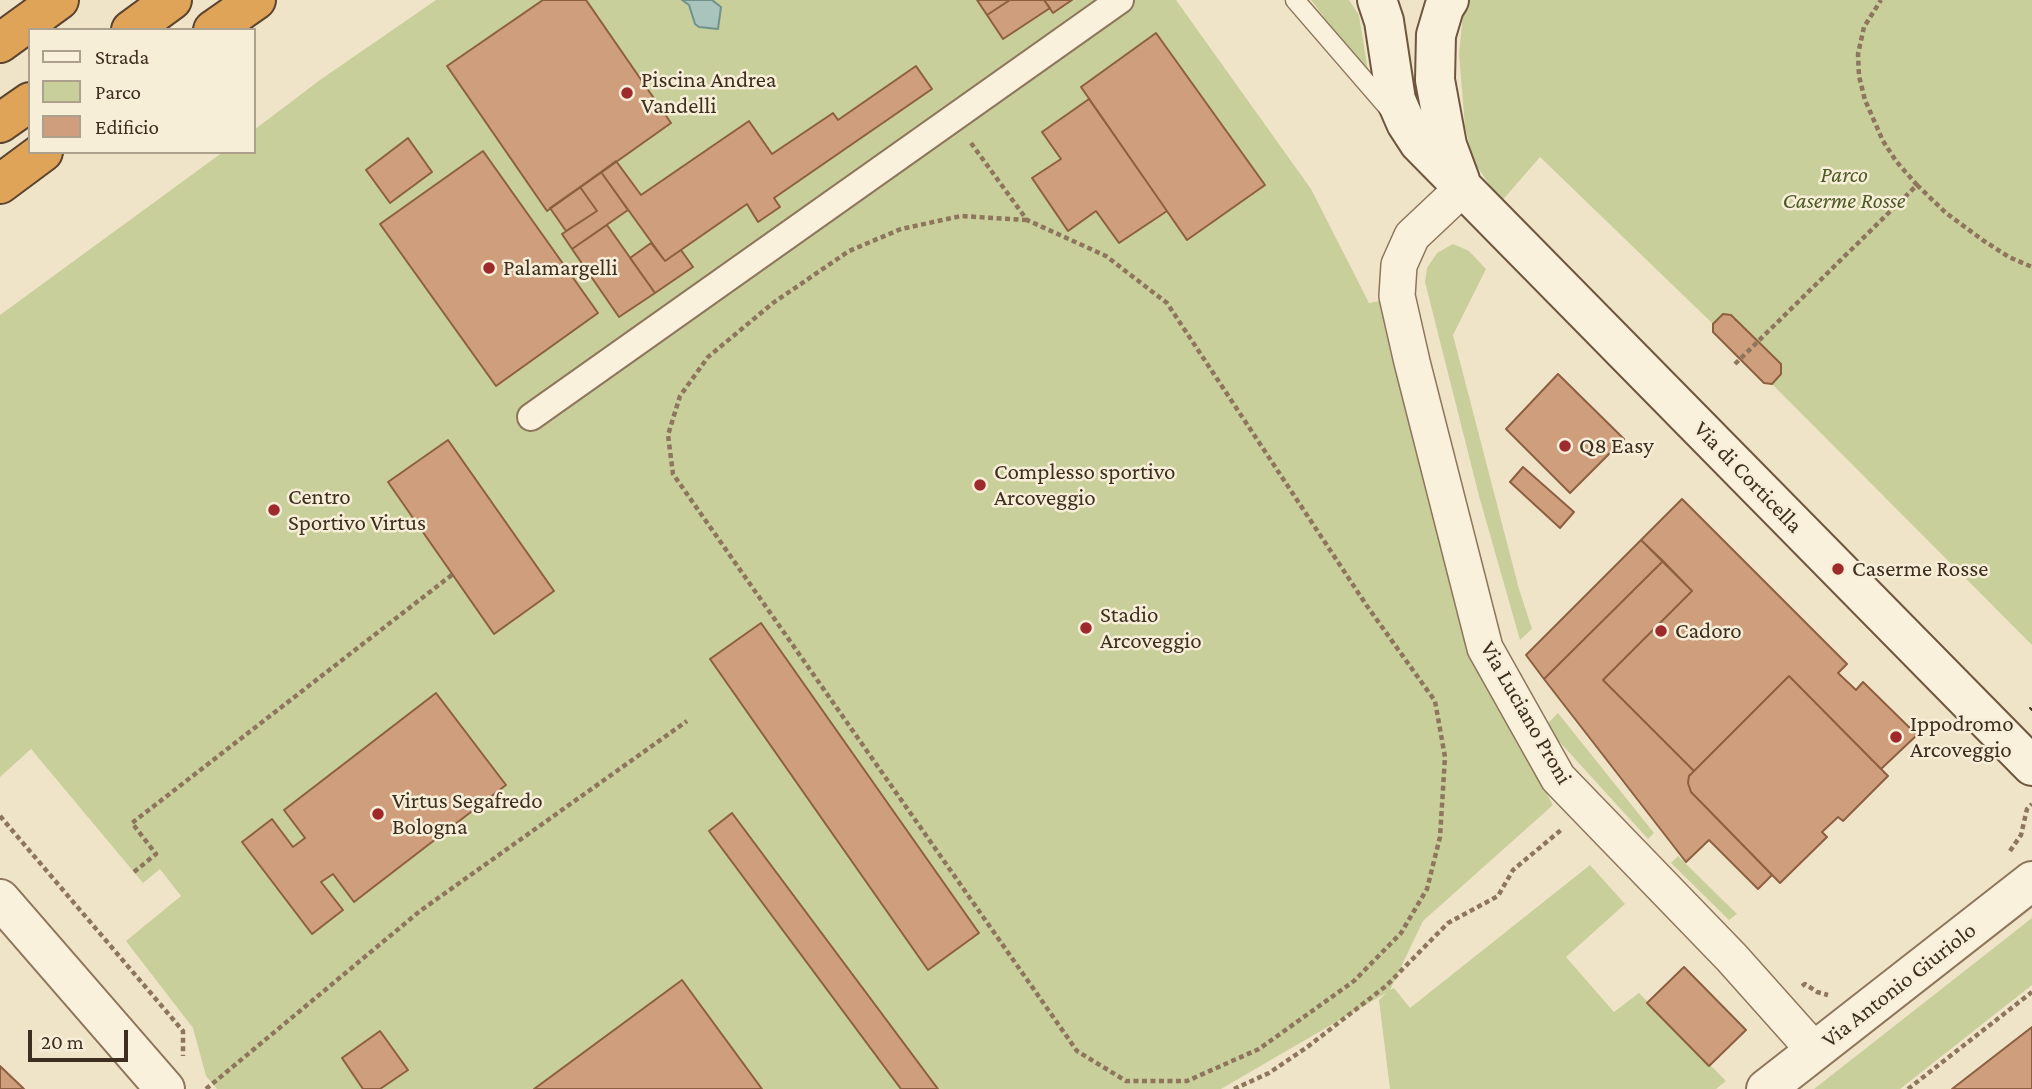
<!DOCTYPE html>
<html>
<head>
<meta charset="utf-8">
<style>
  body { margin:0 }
  #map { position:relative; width:2032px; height:1089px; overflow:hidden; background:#f0e4c8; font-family:"Crimson Pro",serif }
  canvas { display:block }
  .legend { position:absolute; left:28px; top:28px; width:228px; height:126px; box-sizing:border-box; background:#f7eed8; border:2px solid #ada18e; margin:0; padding:9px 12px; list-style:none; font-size:21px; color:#3d2e20 }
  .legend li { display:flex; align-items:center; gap:14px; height:35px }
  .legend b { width:35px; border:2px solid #ada18e }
  .scale { position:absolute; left:28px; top:1030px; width:100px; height:32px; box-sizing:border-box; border:4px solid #3d2e20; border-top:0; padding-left:9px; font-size:21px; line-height:24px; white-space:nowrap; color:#3d2e20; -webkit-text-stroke:5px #f7eed8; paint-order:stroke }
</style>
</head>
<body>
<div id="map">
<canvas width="2032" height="1089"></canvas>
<ul class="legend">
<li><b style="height:9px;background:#faf1dc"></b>Strada</li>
<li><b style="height:19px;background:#c9cf9b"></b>Parco</li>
<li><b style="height:19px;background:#cf9f7d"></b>Edificio</li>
</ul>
<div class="scale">20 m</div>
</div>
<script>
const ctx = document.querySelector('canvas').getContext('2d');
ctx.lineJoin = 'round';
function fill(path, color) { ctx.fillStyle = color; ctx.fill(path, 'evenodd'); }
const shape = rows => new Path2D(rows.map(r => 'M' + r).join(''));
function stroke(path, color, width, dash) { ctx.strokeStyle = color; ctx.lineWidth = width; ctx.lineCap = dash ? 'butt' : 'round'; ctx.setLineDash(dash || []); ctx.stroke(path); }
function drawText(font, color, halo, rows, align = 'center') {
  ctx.font = font + ' "Crimson Pro",serif'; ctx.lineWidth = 5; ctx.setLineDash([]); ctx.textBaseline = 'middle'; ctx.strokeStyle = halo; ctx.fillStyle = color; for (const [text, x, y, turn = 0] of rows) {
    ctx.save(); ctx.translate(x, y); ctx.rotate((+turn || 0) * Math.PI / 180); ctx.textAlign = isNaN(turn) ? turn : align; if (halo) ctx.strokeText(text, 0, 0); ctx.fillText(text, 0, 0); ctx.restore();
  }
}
fill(shape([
  [436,0,1176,0,1311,189,1369,303,1386,300,1476,666,1553,805,1423,921,1390,990,1394,988,1410,1008,1590,865,1625,904,1566,957,1614,1012,1639,993,1726,1081,1716,1089,1390,1089,1379,1000,1386,993,1221,1089,217,1089,206,1076,193,1028,126,941,181,896,160,869,143,883,31,749,0,777,0,315,223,152,254,152,254,130,320,80],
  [1311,0,1349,0,1359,15,1368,71,1357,61],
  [1470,0,2032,0,2032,645,1772,384,1764,383,1740,360,1713,332,1713,324,1540,157,1501,202,1474,162,1465,127,1459,54,1463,12],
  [1453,244,1469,251,1486,269,1453,335,1519,589,1532,629,1520,640,1479,496,1425,282,1427,268,1437,253],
  [1558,713,1654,833,1648,839,1545,726],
  [1678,856,1737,914,1729,920,1671,863],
  [2032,918,2032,985,1900,1089,1814,1089]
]), '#c9cf9b');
const water = shape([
  [682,0,712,0,721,7,718,29,699,27,695,24,689,5,682,0]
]);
fill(water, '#a9c4bc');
stroke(water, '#6f938a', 2);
const building = shape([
  [543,0,586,0,671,123,547,211,447,66,543,0],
  [977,0,1010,0,987,15,977,0],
  [1010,0,1044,0,1050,8,1003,39,987,15,1010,0],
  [1044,0,1072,0,1053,13,1044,0],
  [1156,33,1265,185,1187,240,1081,87,1156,33],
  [916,66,932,89,774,198,780,207,758,222,747,204,665,261,601,172,616,161,641,195,749,121,772,154,833,113,838,120,916,66],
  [1089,99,1167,211,1119,243,1096,211,1068,231,1032,178,1061,159,1042,132,1089,99],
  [408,138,432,172,390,203,366,170,408,138],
  [483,151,598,313,496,386,380,224,483,151],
  [601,172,628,210,572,249,562,234,597,211,580,187,601,172],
  [580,187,597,211,566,231,550,208,580,187],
  [607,225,655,293,619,317,572,249,607,225],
  [651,243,665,261,681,250,693,267,655,293,630,258,651,243],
  [1723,314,1731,315,1781,364,1781,374,1772,384,1764,383,1713,332,1713,324,1723,314],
  [1558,374,1624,439,1570,493,1506,429,1558,374],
  [448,440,554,591,494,634,388,482,448,440],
  [1523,467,1574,512,1560,528,1510,482,1523,467],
  [1682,499,1847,664,1838,673,1856,690,1863,682,1917,735,1881,769,1789,676,1694,771,1603,680,1692,591,1641,540,1682,499],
  [1641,540,1663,561,1544,679,1526,655,1641,540],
  [1663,561,1692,591,1603,680,1694,771,1689,776,1688,783,1691,792,1772,875,1758,889,1709,840,1686,862,1544,679,1663,561],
  [761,623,979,933,928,970,710,659,761,623],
  [1789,676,1888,776,1843,821,1838,817,1822,832,1827,837,1780,883,1691,792,1688,783,1689,776,1789,676],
  [436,693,506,785,354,902,333,874,321,882,343,910,312,934,242,842,272,819,293,847,305,838,284,810,436,693],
  [732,813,938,1089,901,1089,709,831,732,813],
  [1684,967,1746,1030,1709,1066,1647,1003,1684,967],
  [682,980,762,1089,534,1089,682,980],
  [2032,1027,2032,1089,1952,1089,2032,1027],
  [380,1031,408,1070,380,1089,363,1089,342,1058,380,1031],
  [0,1066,24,1089,0,1089,0,1066]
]);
fill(building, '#cf9f7d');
stroke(building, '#8d5f41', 2);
const service = shape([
  [1295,0,1391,111]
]);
const pedestrian = shape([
  [531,417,1120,0]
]);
const minor = shape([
  [1463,188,1412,236,1399,265,1397,296,1412,362,1485,648,1558,778,1732,958,1815,1051]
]);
const tertiary = shape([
  [0,899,165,1089],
  [1766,1089,2032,881]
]);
const secondary = shape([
  [1377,0,1384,21,1396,100,1406,123,1419,143,2032,766],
  [1449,0,1444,8,1436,35,1435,80,1447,145,1460,180]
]);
const motorway = shape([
  [131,30,172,0],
  [213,30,256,0],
  [0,43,59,0],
  [0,123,30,102],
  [0,184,43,152]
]);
stroke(service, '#8d765c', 21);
stroke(pedestrian, '#8d765c', 30);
stroke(minor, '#8d765c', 38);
stroke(tertiary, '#8d765c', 42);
stroke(secondary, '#6f573f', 42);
stroke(motorway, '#5b4430', 42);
stroke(shape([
  [971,143,1027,220,1106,256,1167,303,1367,606,1435,701,1445,757,1440,837,1427,889,1401,933,1354,981,1259,1049,1187,1081,1126,1081,1077,1051,673,474,668,435,680,396,708,357,773,303,849,251,901,229,961,216,1027,220],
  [1917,185,1946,213,1984,241,2009,257,2032,267],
  [1735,364,1917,185,1896,161,1883,141,1865,100,1859,76,1858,54,1864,27,1881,0],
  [0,816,183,1031,183,1056],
  [2010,851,2021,835,2027,809,2032,804],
  [134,872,156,854,132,823,453,574],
  [1802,986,1805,984,1817,992,1828,995],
  [206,1089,420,911,687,721],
  [1234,1089,1269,1073,1306,1048,1386,986,1448,923,1498,896,1513,870,1561,830],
  [1908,1089,2032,992]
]), '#8d765c', 4.5, [5, 3.5]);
stroke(service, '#faf1dc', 18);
stroke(pedestrian, '#faf1dc', 26);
stroke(minor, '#faf1dc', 35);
stroke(tertiary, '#faf1dc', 38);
stroke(secondary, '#faf1dc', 38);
stroke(motorway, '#e0a458', 38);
stroke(shape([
  [2030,708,2032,710]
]), '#3d2e20', 2);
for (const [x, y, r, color] of [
  [627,93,7,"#9e2a2b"],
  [489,268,7,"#9e2a2b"],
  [1565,446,7,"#9e2a2b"],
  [980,485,7,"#9e2a2b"],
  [274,510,7,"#9e2a2b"],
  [1838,569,7,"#9e2a2b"],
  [1086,628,7,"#9e2a2b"],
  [1661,631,7,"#9e2a2b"],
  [1896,737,7,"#9e2a2b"],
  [378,814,7,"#9e2a2b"]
]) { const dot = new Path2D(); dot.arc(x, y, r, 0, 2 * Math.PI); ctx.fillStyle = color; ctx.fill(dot); stroke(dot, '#f7eed8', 2.5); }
drawText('23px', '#3d2e20', '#f7eed8', [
  ["Piscina Andrea",641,80],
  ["Vandelli",641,106],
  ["Palamargelli",503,268],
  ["Q8 Easy",1579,446],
  ["Complesso sportivo",994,472],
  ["Arcoveggio",994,498],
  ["Centro",288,497],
  ["Sportivo Virtus",288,523],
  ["Caserme Rosse",1852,569],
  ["Stadio",1100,615],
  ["Arcoveggio",1100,641],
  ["Cadoro",1675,631],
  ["Ippodromo",1910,724],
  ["Arcoveggio",1910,750],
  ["Virtus Segafredo",392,801],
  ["Bologna",392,827]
], 'left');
drawText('italic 23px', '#4d5a26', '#f7eed8', [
  ["Parco",1844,175],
  ["Caserme Rosse",1844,201]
]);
drawText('23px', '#3d2e20', '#f7eed8', [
  ["Via di Corticella",1748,477,46],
  ["Via Luciano Proni",1526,713,60],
  ["Via Antonio Giuriolo",1899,985,-38]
]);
</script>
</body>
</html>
